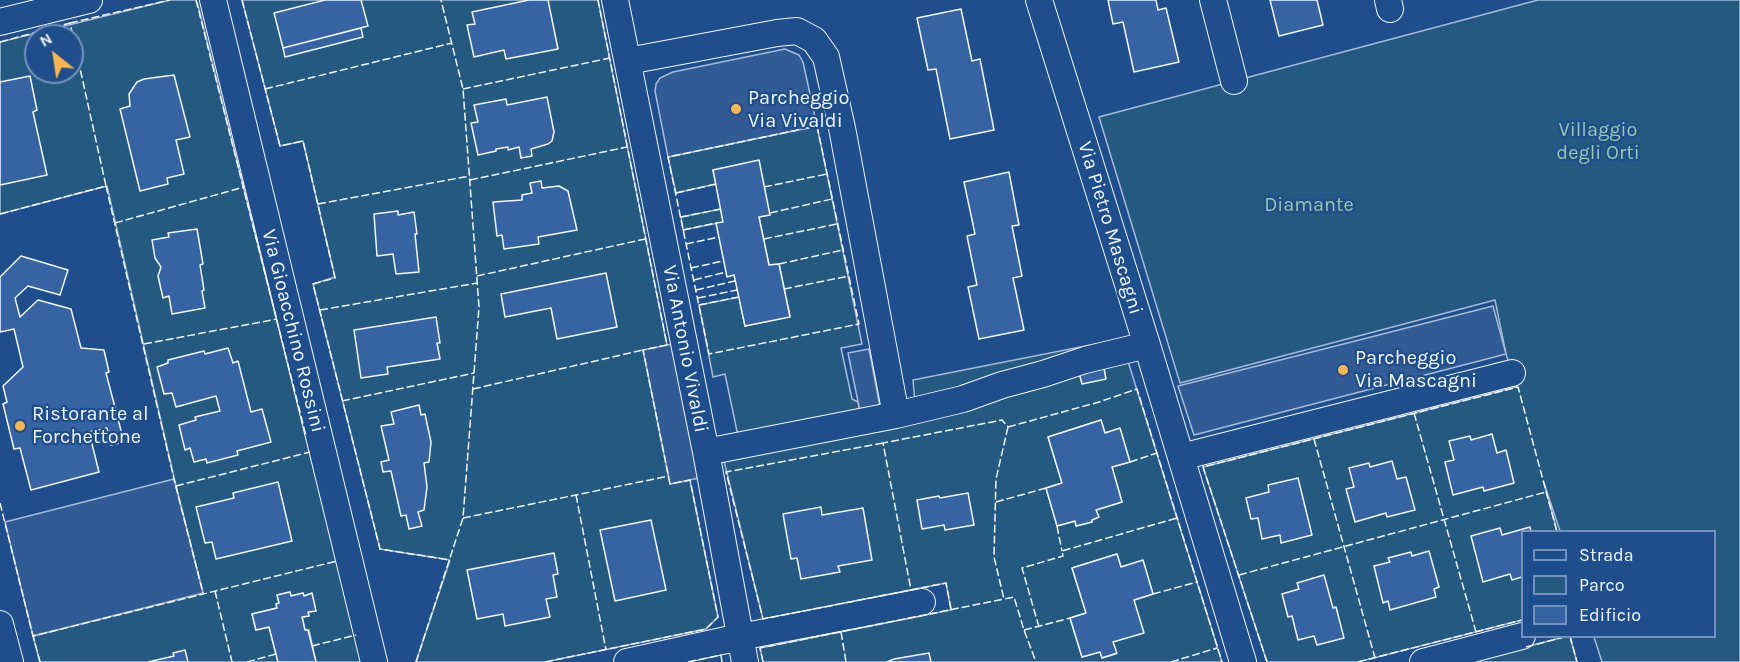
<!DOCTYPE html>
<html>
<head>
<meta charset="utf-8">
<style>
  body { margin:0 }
  #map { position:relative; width:1740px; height:662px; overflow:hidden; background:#1f4e8c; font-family:Karla,sans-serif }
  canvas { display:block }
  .legend { position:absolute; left:1521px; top:530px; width:195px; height:108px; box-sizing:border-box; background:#1f4e8c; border:2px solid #7391ba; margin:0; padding:8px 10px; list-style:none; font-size:18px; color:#f2f6ff }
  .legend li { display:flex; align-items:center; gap:12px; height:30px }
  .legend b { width:30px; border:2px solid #7391ba }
  .north { position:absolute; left:24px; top:24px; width:60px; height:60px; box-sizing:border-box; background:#1f4e8c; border:2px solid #7391ba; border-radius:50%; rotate:330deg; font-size:16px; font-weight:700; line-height:24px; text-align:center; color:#f2f6ff }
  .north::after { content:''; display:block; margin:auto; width:21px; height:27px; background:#ffb74d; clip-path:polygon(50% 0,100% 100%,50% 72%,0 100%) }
</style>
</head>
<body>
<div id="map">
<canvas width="1740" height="662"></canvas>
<ul class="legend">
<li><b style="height:8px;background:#1f4e8c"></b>Strada</li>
<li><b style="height:16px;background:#245a82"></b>Parco</li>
<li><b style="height:16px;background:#3563a3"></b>Edificio</li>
</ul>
<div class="north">N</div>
</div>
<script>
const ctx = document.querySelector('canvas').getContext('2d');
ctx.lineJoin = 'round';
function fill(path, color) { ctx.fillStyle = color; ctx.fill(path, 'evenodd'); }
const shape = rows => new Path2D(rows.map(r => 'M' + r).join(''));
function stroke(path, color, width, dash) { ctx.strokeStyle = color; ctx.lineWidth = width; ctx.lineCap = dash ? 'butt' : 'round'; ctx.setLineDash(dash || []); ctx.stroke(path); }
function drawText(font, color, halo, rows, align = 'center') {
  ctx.font = font + ' Karla,sans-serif'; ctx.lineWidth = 4.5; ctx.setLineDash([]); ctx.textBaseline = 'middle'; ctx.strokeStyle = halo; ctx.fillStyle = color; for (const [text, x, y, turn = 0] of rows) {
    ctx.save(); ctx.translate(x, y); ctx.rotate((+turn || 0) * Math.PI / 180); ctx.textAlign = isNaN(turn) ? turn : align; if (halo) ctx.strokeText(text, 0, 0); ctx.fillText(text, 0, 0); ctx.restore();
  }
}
const green = shape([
  [170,0,196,0,198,5,362,662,316,662,309,630,305,630,302,617,309,616,308,612,316,611,311,594,304,596,303,593,291,596,290,592,277,595,279,603,277,608,252,614,256,630,269,627,278,662,40,662,33,636,203,593,176,486,107,186,0,214,0,42,170,0],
  [36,36,72,36,72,72,36,72,36,36],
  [242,0,598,0,667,345,670,484,690,480,718,617,706,629,545,662,416,662,450,560,380,549,313,284,335,277,303,141,280,146,242,0],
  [1538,0,1740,0,1740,662,1602,662,1594,637,1714,636,1714,532,1560,531,1544,483,1557,531,1522,532,1522,620,1358,662,1267,662,1203,467,1516,387,1506,354,1495,300,1180,383,1099,117,1538,0],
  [817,126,862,344,841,348,852,399,858,402,861,416,738,436,725,374,713,377,699,305,739,297,745,326,790,316,779,264,769,265,759,217,769,215,759,161,713,170,716,184,676,193,668,157,817,126],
  [721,209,723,222,683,230,681,217,721,209],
  [1121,339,1222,662,763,662,760,648,951,610,946,583,763,619,722,453,916,414,913,380,1121,339],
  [1101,420,1105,433,1120,429,1130,462,1112,467,1122,502,1096,510,1098,517,1092,520,1092,522,1076,526,1075,521,1057,526,1046,488,1062,483,1048,437,1101,420],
  [1117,554,1121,567,1143,561,1153,594,1134,600,1113,642,1116,654,1102,658,1100,652,1082,657,1070,618,1086,613,1072,568,1117,554],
  [1568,636,1570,637,1577,662,1467,662,1568,636]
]);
fill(green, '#245a82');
stroke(green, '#a8bbd7', 1.5);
const parking = shape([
  [785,49,799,55,803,62,817,126,668,157,655,91,656,84,660,78,673,72,785,49],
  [1493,306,1506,354,1194,435,1178,386,1493,306],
  [672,344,699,478,670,484,643,350,672,344],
  [869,349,881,412,861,416,848,353,869,349],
  [174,479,203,593,33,636,5,522,174,479]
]);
fill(parking, '#305b95');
stroke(parking, '#a8bbd7', 1.5);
const building = shape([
  [325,0,361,0,368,26,283,48,274,13,325,0],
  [529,0,548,0,558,49,506,59,504,50,474,57,467,25,475,24,472,12,529,0],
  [1108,0,1156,0,1158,10,1166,8,1179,62,1134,72,1123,22,1113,24,1108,0],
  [1270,0,1317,0,1323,25,1279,36,1270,0],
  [961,9,972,61,980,59,994,130,950,139,936,69,928,70,917,18,961,9],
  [361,28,363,37,285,57,283,48,361,28],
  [174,75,190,137,176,140,184,174,167,178,168,184,140,191,120,109,130,106,129,94,137,82,144,79,174,75],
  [30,76,37,110,33,112,47,175,0,185,0,82,30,76],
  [547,97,554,132,552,141,548,144,531,149,532,156,521,158,519,147,508,150,508,147,496,149,496,151,478,155,471,123,478,122,474,105,506,99,507,105,547,97],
  [759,160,770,215,759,217,769,265,779,264,790,317,745,326,734,275,727,277,716,223,723,222,713,170,759,160],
  [1009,172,1019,225,1012,226,1022,276,1013,278,1024,330,979,339,968,287,977,285,967,236,975,234,964,182,1009,172],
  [541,181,542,188,559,186,568,191,577,230,538,237,539,244,504,249,502,235,497,236,493,202,522,200,522,195,532,193,530,183,541,181],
  [398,211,398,215,414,212,417,234,415,234,419,272,396,274,393,254,377,256,374,214,398,211],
  [197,229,203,264,200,265,204,290,202,291,205,308,172,314,169,296,163,298,158,276,161,267,155,258,152,240,169,237,168,233,197,229],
  [21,256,68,270,60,295,28,286,15,298,20,317,38,300,71,309,81,348,104,350,109,372,106,373,124,442,111,445,107,428,89,432,99,472,31,490,20,448,14,449,3,404,7,402,3,386,23,367,14,329,0,332,0,277,21,256],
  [606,273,617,327,557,339,551,308,505,317,501,294,606,273],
  [436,317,440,343,437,343,440,359,387,367,388,374,361,378,354,330,436,317],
  [228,348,233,363,238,361,251,412,262,409,271,442,237,451,238,455,207,463,206,459,194,462,190,448,185,450,179,425,196,420,195,417,220,411,216,396,176,407,172,393,164,394,157,367,168,363,168,360,204,351,205,354,228,348],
  [1103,363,1106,379,1082,384,1078,369,1103,363],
  [419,405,421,415,425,414,431,442,429,462,424,463,427,487,424,510,418,512,422,526,409,529,406,515,401,516,391,471,383,472,381,462,389,460,381,426,394,424,391,412,419,405],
  [1101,420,1105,433,1120,428,1130,462,1112,467,1122,502,1096,510,1099,517,1092,520,1092,522,1076,526,1075,521,1057,526,1046,488,1062,483,1048,437,1101,420],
  [1492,434,1497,453,1506,450,1514,483,1484,491,1483,487,1453,495,1445,462,1454,460,1449,441,1470,436,1471,440,1492,434],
  [1392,461,1397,479,1406,477,1415,510,1387,517,1386,513,1355,522,1346,489,1354,487,1349,468,1369,463,1370,467,1392,461],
  [1298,478,1312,535,1281,543,1280,535,1262,539,1258,518,1251,519,1246,498,1269,492,1268,485,1298,478],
  [278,482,292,541,216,559,212,542,205,543,196,507,234,498,233,493,278,482],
  [968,493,974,525,945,530,944,525,922,529,917,500,939,496,940,498,968,493],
  [821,507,822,515,863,508,872,560,838,566,840,572,801,579,797,558,791,559,783,514,821,507],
  [651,520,666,590,615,601,600,530,651,520],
  [1530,527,1531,532,1522,532,1522,577,1512,580,1510,574,1483,582,1471,536,1500,528,1502,535,1530,527],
  [1429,551,1439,587,1434,589,1436,597,1390,610,1388,601,1383,603,1374,566,1390,562,1388,558,1411,552,1412,556,1429,551],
  [554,553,558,574,553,575,557,597,546,599,550,617,505,626,503,614,477,619,467,570,554,553],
  [1117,554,1121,567,1143,560,1153,594,1134,600,1144,633,1113,642,1117,653,1102,658,1100,652,1082,657,1070,618,1086,613,1072,568,1117,554],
  [1324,575,1333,608,1336,607,1344,638,1317,645,1314,636,1298,640,1292,616,1288,617,1282,594,1299,589,1297,583,1324,575],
  [290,592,291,596,303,593,304,596,312,593,316,611,308,612,309,616,302,617,305,630,308,630,316,662,278,662,269,627,256,630,252,614,277,608,276,604,279,603,277,595,290,592],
  [185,650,188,662,148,662,174,656,173,653,185,650],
  [929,653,931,662,887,662,894,659,929,653]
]);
fill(building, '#3563a3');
stroke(building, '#f2f6ff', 1.5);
const street = shape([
  [213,0,374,662],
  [615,0,706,452,745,662],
  [1039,0,1147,345,1243,662],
  [1213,0,1234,81],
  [1388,0,1390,9],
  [0,22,89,0],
  [628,61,777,33,797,31,814,40,826,57,842,128,896,415],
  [706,452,896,415,963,399,1002,385,1043,374,1085,360,1147,345],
  [1181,457,1512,373],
  [0,624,10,662],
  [627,662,740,637,922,602],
  [1423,662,1522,636]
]);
stroke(street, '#f2f6ff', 28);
stroke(street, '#1f4e8c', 26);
stroke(shape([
  [196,0,306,436],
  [242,0,280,146,303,141,335,278,313,284,380,549,450,560],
  [70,23,170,0],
  [0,42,70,23,106,186,0,214],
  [265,89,452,43],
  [463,89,610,58],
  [817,126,859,324,709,354,668,157,817,126],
  [470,180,627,147],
  [106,186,174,479,203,593],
  [764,187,827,174],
  [676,193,716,184],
  [318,204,470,176],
  [770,213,832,199],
  [681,217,721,209],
  [115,223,244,187],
  [683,230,716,223],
  [764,239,837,224],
  [686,244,719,237],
  [779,264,843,250],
  [691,268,723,261],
  [477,276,645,239],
  [694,280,726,272],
  [784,289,849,276],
  [696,290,735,281],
  [698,298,737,290],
  [699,305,739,297],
  [320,310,477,283],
  [144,344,277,319],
  [473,389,643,350],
  [342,401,474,373],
  [1414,413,1476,632],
  [1008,427,1099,402,1137,389,1222,662],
  [1008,427,996,479,994,557,1004,599,1014,597,1024,630,1036,662],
  [1314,439,1375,658],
  [883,443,726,472,763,619,911,590],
  [1130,462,1157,453],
  [176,486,310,452],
  [576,495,606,650],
  [996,502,1046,488],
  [0,503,33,636],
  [463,518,669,476],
  [1057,526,1062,551],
  [1239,575,1546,492],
  [215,591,232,662],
  [1153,594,1197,582],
  [951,609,946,583,911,590,883,443,1002,420,1008,427],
  [1039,627,1022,568,1063,556,1062,551,1177,518],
  [1024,630,1070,618],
  [841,632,846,662],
  [1570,636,1577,662],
  [312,646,356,635],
  [1526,647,1568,636],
  [40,662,33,636,337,561],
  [247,662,276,654],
  [416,662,463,518,479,307,463,89,441,0],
  [545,662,706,629,718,617,690,480,670,484,643,350,667,345,598,0],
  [688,662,721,655,722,662],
  [763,662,760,648,1004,599],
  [1171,662,1217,648],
  [1267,662,1203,467,1518,387,1557,532],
  [1358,662,1522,620]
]), '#f2f6ff', 1.5, [8, 3]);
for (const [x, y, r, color] of [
  [736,109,6,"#ffb74d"],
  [1343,370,6,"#ffb74d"],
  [20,426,6,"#ffb74d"]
]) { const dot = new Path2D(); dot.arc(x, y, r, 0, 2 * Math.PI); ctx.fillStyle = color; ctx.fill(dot); stroke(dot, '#1f4e8c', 2); }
drawText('20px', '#f2f6ff', '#1f4e8c', [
  ["Parcheggio",748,98],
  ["Via Vivaldi",748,121],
  ["Parcheggio",1355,358],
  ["Via Mascagni",1355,381],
  ["Ristorante al",32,414],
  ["Forchettone",32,437]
], 'left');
drawText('20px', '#97c8a6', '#1f4e8c', [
  ["Villaggio",1598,130],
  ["degli Orti",1598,153],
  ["Diamante",1309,205]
]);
drawText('20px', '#f2f6ff', '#1f4e8c', [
  ["Via Pietro Mascagni",1110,228,73],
  ["Via Gioacchino Rossini",293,331,76],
  ["Via Antonio Vivaldi",685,349,79]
]);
</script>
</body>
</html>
